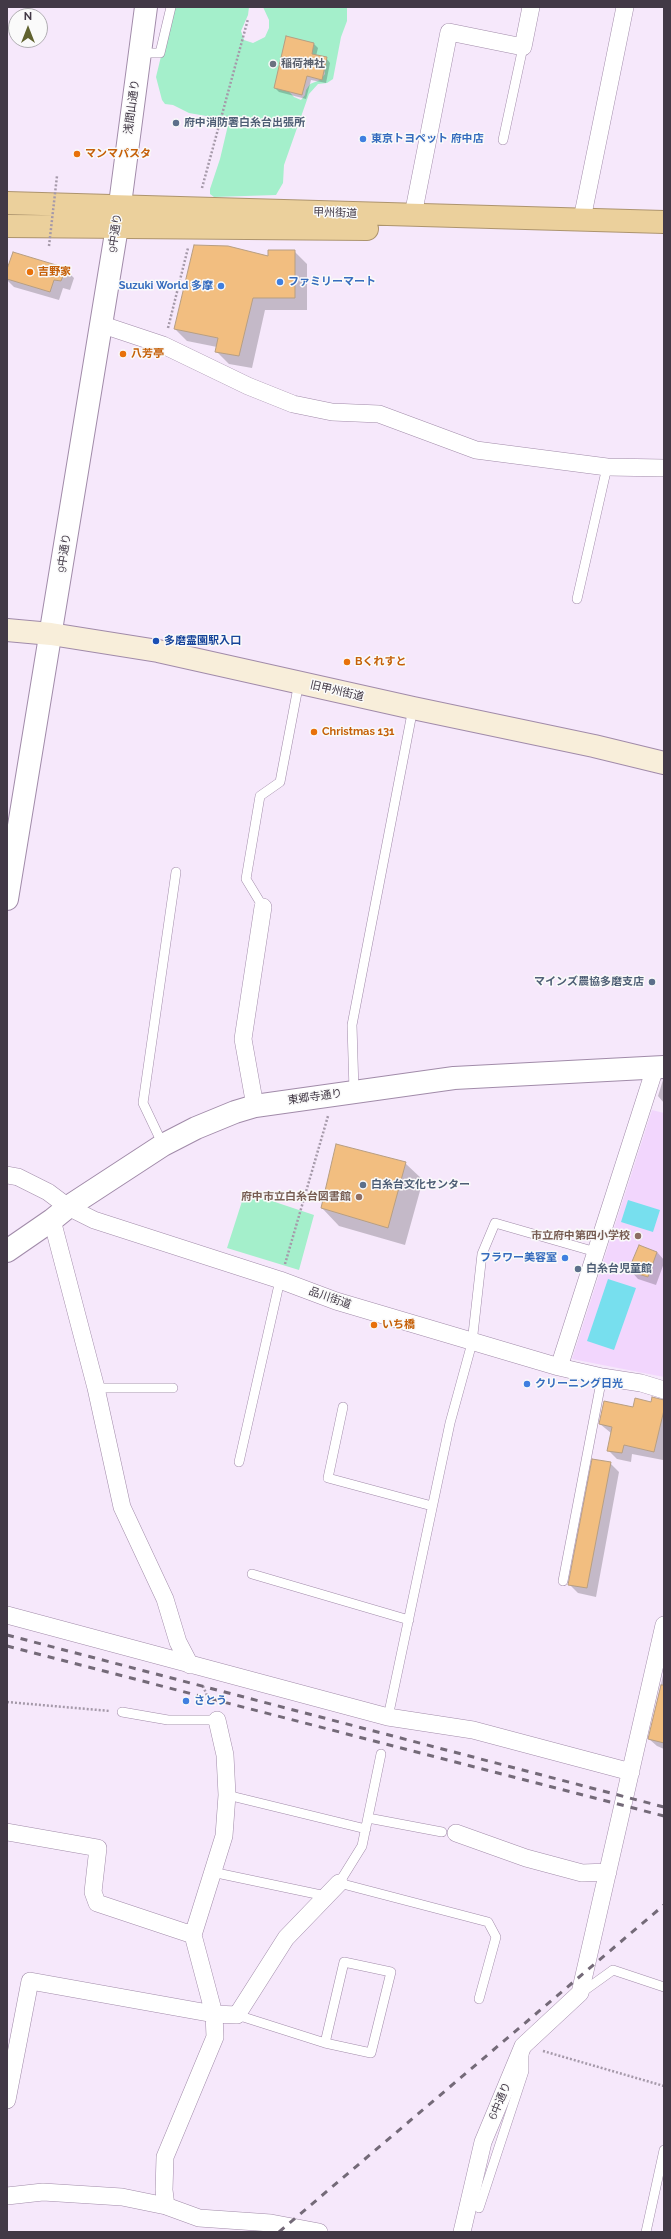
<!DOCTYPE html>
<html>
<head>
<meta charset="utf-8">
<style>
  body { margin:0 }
  #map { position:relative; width:671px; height:2239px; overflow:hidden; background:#f6e8fb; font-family:Raleway,sans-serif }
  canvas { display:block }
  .frame { position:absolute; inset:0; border:8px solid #423946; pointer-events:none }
  .north { position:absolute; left:8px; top:8px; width:40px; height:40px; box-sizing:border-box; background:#fafafa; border:1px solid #b0adb2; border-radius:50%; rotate:0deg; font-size:11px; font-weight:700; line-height:16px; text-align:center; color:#423946 }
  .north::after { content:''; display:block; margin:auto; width:14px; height:18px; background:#60622f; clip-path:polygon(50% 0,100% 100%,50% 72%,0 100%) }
</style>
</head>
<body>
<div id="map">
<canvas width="671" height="2239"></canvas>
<div class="frame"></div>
<div class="north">N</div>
</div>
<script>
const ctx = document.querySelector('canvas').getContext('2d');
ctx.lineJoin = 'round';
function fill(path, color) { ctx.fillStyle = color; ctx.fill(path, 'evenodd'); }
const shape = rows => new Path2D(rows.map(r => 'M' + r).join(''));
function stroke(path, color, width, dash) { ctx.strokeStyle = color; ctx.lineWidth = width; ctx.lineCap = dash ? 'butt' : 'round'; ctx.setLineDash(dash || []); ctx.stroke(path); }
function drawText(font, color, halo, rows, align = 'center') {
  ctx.font = font + ' Raleway,"Noto Sans JP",sans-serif'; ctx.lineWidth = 3; ctx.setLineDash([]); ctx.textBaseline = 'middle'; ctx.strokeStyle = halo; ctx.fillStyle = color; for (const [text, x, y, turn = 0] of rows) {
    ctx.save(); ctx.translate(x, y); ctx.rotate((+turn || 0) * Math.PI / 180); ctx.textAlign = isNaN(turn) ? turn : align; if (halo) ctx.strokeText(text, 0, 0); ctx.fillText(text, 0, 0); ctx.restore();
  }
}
fill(shape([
  [652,1110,664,1113,664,1377,572,1359]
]), '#f2d6fd');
fill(shape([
  [173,7,249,7,248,15,241,31,244,40,253,43,265,37,269,28,269,20,263,7,347,7,347,21,341,37,333,79,327,83,318,84,309,94,284,165,283,183,276,195,214,197,210,194,210,189,220,159,229,121,225,116,212,117,189,113,173,105,165,104,162,100,156,77],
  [324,68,325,74,320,80,310,84,306,90,305,95,301,100,294,97,284,86],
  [245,1192,314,1215,299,1270,227,1248]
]), '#a4efcb');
fill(shape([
  [628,1200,660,1210,653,1232,621,1222],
  [608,1279,636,1288,614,1350,587,1341]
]), '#77dfee');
fill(shape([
  [314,44,318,48,316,56,326,58,330,63,326,83,311,80,306,99,279,92,275,88],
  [294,251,307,264,307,310,265,310,252,368,229,364,216,351,217,347,187,341,175,329,269,257],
  [65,269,74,278,70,290,63,288,59,300,14,287,7,280,7,272],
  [663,1080,664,1080,664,1103,658,1096],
  [405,1163,423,1180,405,1245,339,1226,322,1208],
  [657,1252,664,1260,664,1263,656,1285,638,1279,630,1270],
  [664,1400,663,1460,632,1454,631,1462,617,1459,608,1450,611,1433,600,1424,634,1408],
  [610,1463,619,1472,596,1597,578,1593,569,1584],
  [664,1671,664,1749,657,1746,649,1739]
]), '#0003');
const building = shape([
  [286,36,314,43,312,54,327,57,322,80,307,76,302,95,274,88,286,36],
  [194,245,228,246,268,256,268,250,295,250,295,298,253,298,239,356,215,352,218,338,174,329,194,245],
  [13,252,66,268,61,281,54,280,50,292,7,279,7,269,13,252],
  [336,1144,406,1162,388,1228,321,1208,336,1144],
  [639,1245,657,1252,648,1277,628,1271,639,1245],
  [652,1397,664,1400,664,1410,654,1452,624,1445,622,1453,607,1451,612,1427,599,1424,604,1401,633,1407,635,1398,651,1402,652,1397],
  [592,1459,611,1462,587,1588,568,1585,592,1459],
  [661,1685,664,1685,664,1743,648,1739,661,1685]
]);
fill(building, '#f2be80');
stroke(building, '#b79e82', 1);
const service = shape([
  [140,53,160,53,171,7],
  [503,140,523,47],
  [577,599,607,467],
  [263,907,246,879,260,796,280,782,299,682],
  [354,1091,352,1025,413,708],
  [163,1145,143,1103,176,872],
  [96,1388,173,1388],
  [343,1407,328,1478,432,1506],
  [239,1462,280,1280],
  [252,1574,409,1620],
  [563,1581,602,1377],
  [122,1712,168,1720,217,1720],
  [388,1717,450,1423,472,1343,482,1254,495,1223,596,1252],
  [381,1754,362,1846,339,1883,488,1922,496,1937,479,1999],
  [227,1795,366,1829],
  [368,1818,442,1832],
  [212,1872,326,1896],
  [581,1993,613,1970,664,1987],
  [237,2015,325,2043,371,2053,391,1972,344,1962,325,2043],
  [479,2208,524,2071,524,2055],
  [646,2232,664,2150]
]);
const minor = shape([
  [413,215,449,32,523,47,531,7],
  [582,219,625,7],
  [100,324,163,345,248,386,293,404,332,412,379,414,476,450,607,467,664,468],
  [255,1106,243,1039,263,907],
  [7,1175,18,1177,48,1192,68,1207,94,1220,280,1280,336,1301,559,1367,602,1377,641,1383,664,1390],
  [52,1220,96,1388,122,1507,165,1599,178,1642,190,1665],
  [559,1367,655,1068],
  [7,1615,388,1717,473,1730,631,1772],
  [7,1832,98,1848,93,1892,97,1903,193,1935],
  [456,1833,526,1858,582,1873,608,1872],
  [7,2100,30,1981,214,2014,237,2015,286,1938,339,1883],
  [7,2196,43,2192,122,2197,166,2206,199,2218,271,2223,319,2232],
  [166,2206,164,2190,165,2157,215,2037,214,2014,193,1935,224,1836,227,1795,225,1755,217,1720],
  [462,2232,483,2142,523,2046,580,1993,664,1625]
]);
const tertiary = shape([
  [7,899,117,227,146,7],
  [7,1251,52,1220,68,1207,163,1145,196,1128,235,1112,255,1106,454,1078,664,1067]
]);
const secondary = shape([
  [7,630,51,634,158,651,413,708,594,746,664,763]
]);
const trunk = shape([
  [7,203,664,222],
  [7,226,367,229]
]);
stroke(service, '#a18ba9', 10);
stroke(minor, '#a18ba9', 18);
stroke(tertiary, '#a18ba9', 24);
stroke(secondary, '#a18ba9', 24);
stroke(trunk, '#ad946e', 24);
stroke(shape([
  [202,188,248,19],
  [168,328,188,248],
  [285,1264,328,1116],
  [203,1686,211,1705],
  [7,1702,110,1711],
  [543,2051,664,2086]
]), '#a599a9', 2.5, [2, 2]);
stroke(service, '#fff', 9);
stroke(minor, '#fff', 17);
stroke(tertiary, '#fff', 22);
stroke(secondary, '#f8eeda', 22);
stroke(trunk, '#ebd09c', 22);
stroke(shape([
  [7,1635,664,1807],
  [7,1646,664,1816],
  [279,2232,664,1905]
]), '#746a78', 3, [7, 7]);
stroke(shape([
  [49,246,57,176]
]), '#a599a9', 2.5, [2, 2]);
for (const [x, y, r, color] of [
  [273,64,4,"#6b7280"],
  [176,123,4,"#5c6f8a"],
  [363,139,4,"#3f7fe0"],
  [77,154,4,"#e8710a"],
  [30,272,4,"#e8710a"],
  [280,282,4,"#3f7fe0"],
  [221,286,4,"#3f7fe0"],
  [123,354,4,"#e8710a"],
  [156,641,4,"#1a4fb4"],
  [347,662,4,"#e8710a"],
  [314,732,4,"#e8710a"],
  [652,982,4,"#5c6f8a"],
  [363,1185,4,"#5c6f8a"],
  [359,1197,4,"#8d6e63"],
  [638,1236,4,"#8d6e63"],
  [565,1258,4,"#3f7fe0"],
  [578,1269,4,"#5c6f8a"],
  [374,1325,4,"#e8710a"],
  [527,1384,4,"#3f7fe0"],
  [186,1701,4,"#3f7fe0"]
]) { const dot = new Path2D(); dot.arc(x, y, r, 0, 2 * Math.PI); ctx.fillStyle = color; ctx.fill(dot); stroke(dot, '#fafafa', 1.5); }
drawText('bold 11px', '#5b616d', '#fafafa', [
  ["稲荷神社",281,64]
], 'left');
drawText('11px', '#423946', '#fafafa', [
  ["浅間山通り",132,107,-82],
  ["甲州街道",335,213,2],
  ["9中通り",115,233,-81],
  ["9中通り",64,553,-81],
  ["旧甲州街道",337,691,13],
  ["東郷寺通り",315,1097,-8],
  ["品川街道",330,1298,19],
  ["6中通り",500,2101,-67]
]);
drawText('bold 11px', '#4e5e75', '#fafafa', [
  ["府中消防署白糸台出張所",184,123],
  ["マインズ農協多磨支店",644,982,"right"],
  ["白糸台文化センター",371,1185],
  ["白糸台児童館",586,1269]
], 'left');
drawText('bold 11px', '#366cbe', '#fafafa', [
  ["東京トヨペット 府中店",371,139],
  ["ファミリーマート",288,282],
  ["Suzuki World 多摩",213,286,"right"],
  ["フラワー美容室",557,1258,"right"],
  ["クリーニング日光",535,1384],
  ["さとう",194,1701]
], 'left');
drawText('bold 11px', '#c56008', '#fafafa', [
  ["マンマパスタ",85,154],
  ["吉野家",38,272],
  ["八芳亭",131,354],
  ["Bくれすと",355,662],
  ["Christmas 131",322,732],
  ["いち橋",382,1325]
], 'left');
drawText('bold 11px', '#164399', '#fafafa', [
  ["多磨霊園駅入口",164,641]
], 'left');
drawText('bold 11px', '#785e54', '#fafafa', [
  ["府中市立白糸台図書館",351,1197],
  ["市立府中第四小学校",630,1236]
], 'right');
</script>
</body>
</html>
